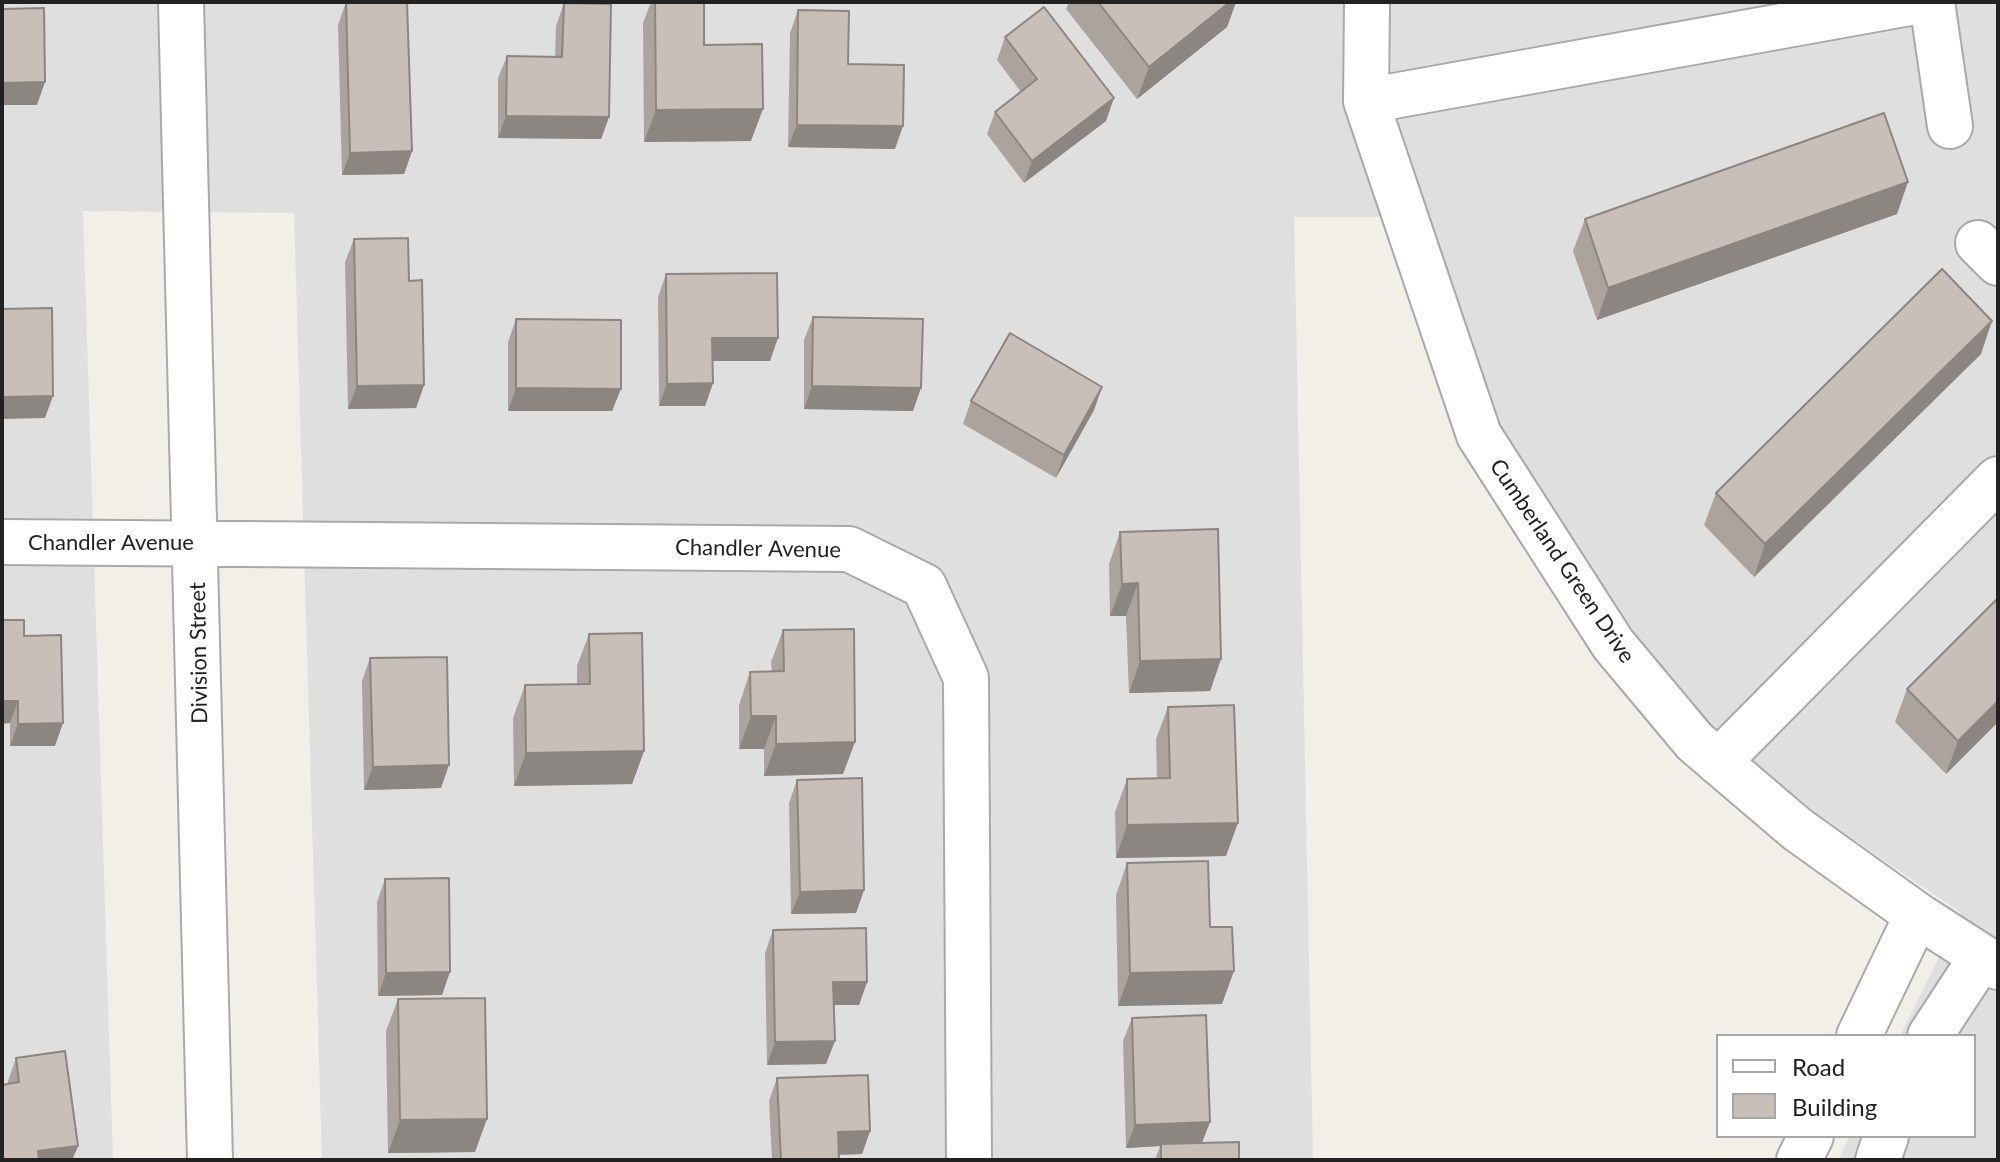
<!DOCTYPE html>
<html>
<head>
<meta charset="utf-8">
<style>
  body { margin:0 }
  #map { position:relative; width:2000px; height:1162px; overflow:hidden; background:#f2efe9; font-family:Lato,sans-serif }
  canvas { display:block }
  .frame { position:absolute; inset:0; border:4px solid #222; pointer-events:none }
  .legend { position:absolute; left:1716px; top:1034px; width:260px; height:104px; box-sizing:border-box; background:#fff; border:2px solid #a7a7a7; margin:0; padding:10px 14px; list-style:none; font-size:24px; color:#222 }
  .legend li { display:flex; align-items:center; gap:16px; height:40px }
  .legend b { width:40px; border:2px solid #a7a7a7 }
</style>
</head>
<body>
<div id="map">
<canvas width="2000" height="1162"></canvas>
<div class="frame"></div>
<ul class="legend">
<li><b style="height:10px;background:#fff"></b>Road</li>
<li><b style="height:22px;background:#c7bfb8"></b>Building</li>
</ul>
</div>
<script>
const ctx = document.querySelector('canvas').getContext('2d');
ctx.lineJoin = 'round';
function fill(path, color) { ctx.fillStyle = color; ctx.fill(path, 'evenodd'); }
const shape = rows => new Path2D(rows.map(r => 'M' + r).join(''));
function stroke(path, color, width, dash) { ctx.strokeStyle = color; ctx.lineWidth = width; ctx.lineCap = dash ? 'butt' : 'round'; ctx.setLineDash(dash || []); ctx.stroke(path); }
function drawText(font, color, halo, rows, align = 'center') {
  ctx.font = font + ' Lato,sans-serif'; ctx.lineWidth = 8; ctx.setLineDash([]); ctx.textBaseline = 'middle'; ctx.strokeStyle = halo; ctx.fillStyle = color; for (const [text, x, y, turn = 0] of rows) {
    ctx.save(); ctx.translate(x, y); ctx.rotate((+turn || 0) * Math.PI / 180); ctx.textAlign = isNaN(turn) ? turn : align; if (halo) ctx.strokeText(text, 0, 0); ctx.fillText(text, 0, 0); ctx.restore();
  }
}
fill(shape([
  [2,2,1998,2,1998,1160,1838,1160,1850,1136,1974,1136,1974,1036,1900,1036,1961,913,1741,763,1613,618,1492,413,1425,217,1294,217,1313,1160,322,1160,294,213,83,211,113,1160,2,1160]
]), '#e0dfdf');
const minor = shape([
  [181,2,210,1160],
  [1367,2,1366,101,1479,435,1613,644,1695,742,1797,829,1917,915,1998,967],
  [1932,2,1950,126],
  [1366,101,1915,2],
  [1978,243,1998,263],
  [2,542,849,549,924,586,966,678,969,1160],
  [1718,762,1998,479],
  [1859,1036,1917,915],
  [1930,1036,1981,958],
  [1799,1160,1811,1136],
  [1878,1160,1886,1136]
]);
stroke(minor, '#a9a9a9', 48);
stroke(minor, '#fff', 44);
fill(shape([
  [346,2,412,151,404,174,342,175,338,25],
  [651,2,704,2,704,45,751,141,644,142,643,23],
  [1069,2,1236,2,1227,27,1137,99,1066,9],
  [564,3,609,117,601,139,498,138,498,78,507,56,555,57,556,26],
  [798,10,848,64,895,149,788,147,790,33],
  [1005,37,1106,121,1024,183,987,134,995,112,1021,92,997,60],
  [1897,214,1597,320,1573,251,1585,219],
  [354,239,409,281,424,385,416,408,348,409,345,262],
  [666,274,770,361,713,361,713,383,705,406,659,406,658,297],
  [813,317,913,411,804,409,804,340],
  [516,319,612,411,508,411,508,342],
  [1981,354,1754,577,1704,525,1716,493],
  [1102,387,1094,410,1056,478,963,424,971,401],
  [1120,532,1221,659,1210,691,1129,693,1126,616,1110,616,1109,564],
  [1998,598,1998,722,1946,774,1895,722,1907,689],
  [783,630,843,774,764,776,764,749,739,749,739,705,750,672,772,672,771,662],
  [589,634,644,751,632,784,514,786,513,718,525,685,577,684,577,666],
  [24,636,55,746,10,746,10,723],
  [370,658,441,788,364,790,362,681],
  [1168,707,1226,856,1116,858,1115,812,1127,779,1157,778,1156,739],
  [797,780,864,890,856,913,791,914,789,803],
  [1127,863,1210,927,1222,1004,1118,1006,1116,895],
  [385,879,442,995,378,996,377,902],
  [773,930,867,982,859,1005,834,1005,826,1064,767,1065,765,953],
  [398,999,475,1152,388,1153,386,1031],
  [1132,1018,1210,1122,1202,1143,1239,1160,1155,1160,1160,1146,1126,1148,1123,1041],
  [16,1058,78,1146,72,1160,2,1160,8,1081],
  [777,1078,870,1131,862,1154,839,1155,839,1160,772,1160,769,1101]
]), '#aba49e');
fill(shape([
  [1230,2,1236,2,1227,27,1137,99,1149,67],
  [45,82,37,105,2,105,2,83],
  [1114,98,1106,121,1024,183,1032,161],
  [763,109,751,141,644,142,656,110],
  [506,116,609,117,601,139,498,138],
  [797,125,903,126,895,149,788,147],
  [412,151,404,174,342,175,350,153],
  [1908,182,1897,214,1597,320,1608,288],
  [1992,321,1981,354,1754,577,1765,544],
  [712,338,778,338,770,361,704,361],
  [713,383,705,406,659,406,667,384],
  [424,385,416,408,348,409,357,386],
  [812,386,921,388,913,411,804,409],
  [1102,387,1094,410,1056,478,1064,455],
  [516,388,621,389,612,411,508,411],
  [53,396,45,418,2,419,2,397],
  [1138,583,1126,616,1110,616,1122,584],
  [1221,659,1210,691,1129,693,1140,661],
  [2,701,18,701,10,723,2,724],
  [1998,701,1998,722,1946,774,1958,741],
  [751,716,776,716,764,749,739,749],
  [63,723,55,746,10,746,18,724],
  [855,742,843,774,764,776,776,744],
  [644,751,632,784,514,786,526,753],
  [449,765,441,788,364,790,373,767],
  [1238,823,1226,856,1116,858,1127,825],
  [864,890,856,913,791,914,800,892],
  [1234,971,1222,1004,1118,1006,1130,973],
  [450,972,442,995,378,996,386,973],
  [833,982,867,982,859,1005,825,1005],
  [835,1041,826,1064,767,1065,775,1042],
  [487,1119,475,1152,388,1153,400,1120],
  [1210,1122,1201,1145,1161,1144,1160,1146,1126,1148,1135,1125],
  [870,1131,862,1154,830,1155,838,1132],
  [78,1146,72,1160,34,1160,38,1151]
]), '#8b8681');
const building = shape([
  [346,2,407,2,412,151,350,153,346,2],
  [655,2,704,2,704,45,762,44,763,109,656,110,655,2],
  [1098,2,1230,2,1149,67,1098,2],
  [564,3,611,4,609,117,506,116,507,56,562,57,564,3],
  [1044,7,1114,98,1032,161,995,112,1037,79,1005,37,1044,7],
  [44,8,45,82,2,83,2,9,44,8],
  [798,10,849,11,848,64,904,65,903,126,797,125,798,10],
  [1884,113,1908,182,1608,288,1585,219,1884,113],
  [408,238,409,281,422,280,424,385,357,386,354,239,408,238],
  [1942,269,1992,321,1765,544,1716,493,1942,269],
  [777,273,778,338,712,338,713,383,667,384,666,274,777,273],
  [52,308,53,396,2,397,2,309,52,308],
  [813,317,923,319,921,388,812,386,813,317],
  [516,319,621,320,621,389,516,388,516,319],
  [1010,333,1102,387,1064,455,971,401,1010,333],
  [1218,529,1221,659,1140,661,1138,583,1122,584,1120,532,1218,529],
  [1998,598,1998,701,1958,741,1907,689,1998,598],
  [2,620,24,620,24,636,61,635,63,723,18,724,18,701,2,701,2,620],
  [854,629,855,742,776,744,776,716,751,716,750,672,784,671,783,630,854,629],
  [642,633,644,751,526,753,525,685,590,684,589,634,642,633],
  [447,657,449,765,373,767,370,658,447,657],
  [1234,705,1238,823,1127,825,1127,779,1170,778,1168,707,1234,705],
  [862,778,864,890,800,892,797,780,862,778],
  [1208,861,1210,927,1232,927,1234,971,1130,973,1127,863,1208,861],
  [449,878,450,972,386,973,385,879,449,878],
  [866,928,867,982,833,982,835,1041,775,1042,773,930,866,928],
  [485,998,487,1119,400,1120,398,999,485,998],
  [1206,1015,1210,1122,1135,1125,1132,1018,1206,1015],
  [65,1051,78,1146,38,1151,39,1160,2,1160,2,1085,19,1082,16,1058,65,1051],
  [868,1075,870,1131,838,1132,839,1160,781,1160,777,1078,868,1075],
  [1239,1142,1239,1160,1161,1160,1161,1144,1239,1142]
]);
fill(building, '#c7bfb8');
stroke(building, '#8b8681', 2);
drawText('22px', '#222', '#fff', [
  ["Chandler Avenue",111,543],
  ["Chandler Avenue",758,549,1],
  ["Cumberland Green Drive",1562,561,56],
  ["Division Street",199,653,-91]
]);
</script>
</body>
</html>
